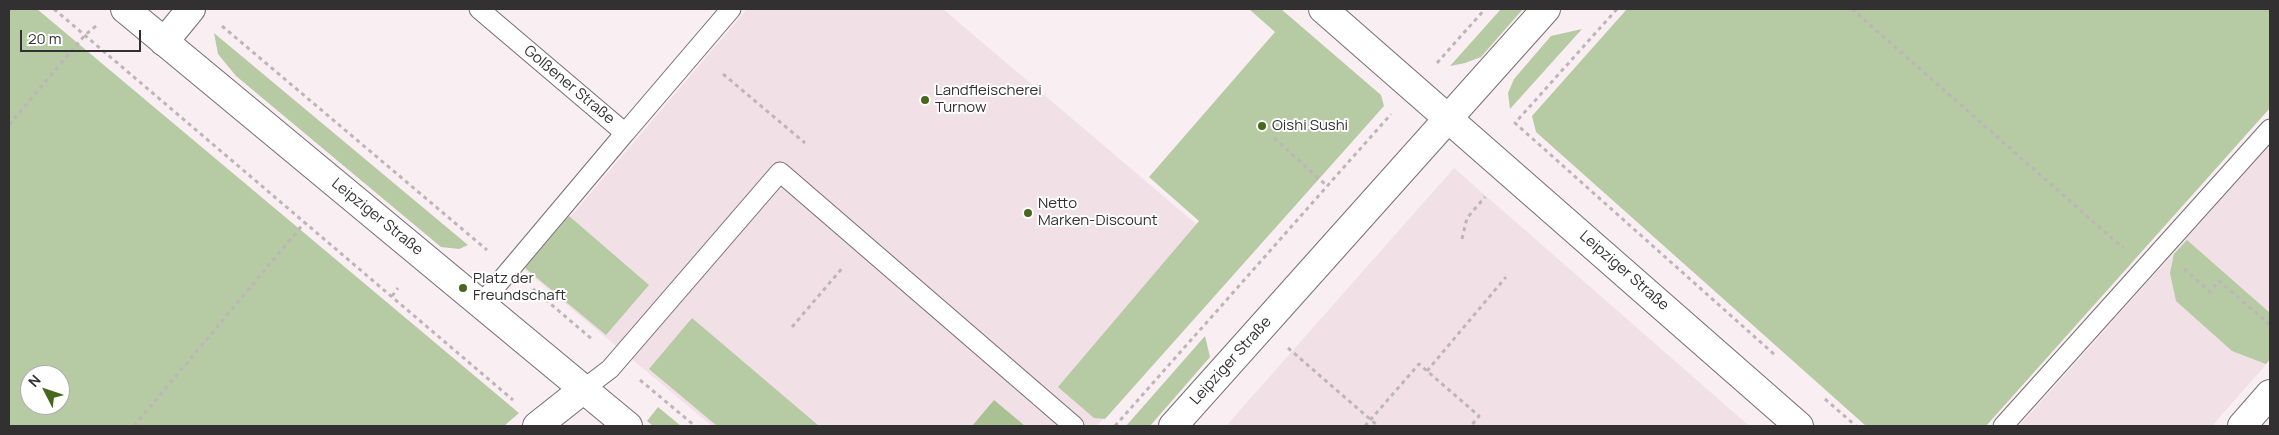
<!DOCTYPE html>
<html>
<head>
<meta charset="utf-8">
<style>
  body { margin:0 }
  #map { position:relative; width:2279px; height:435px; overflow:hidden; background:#f9eff3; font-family:Manrope,sans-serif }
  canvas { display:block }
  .frame { position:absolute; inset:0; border:10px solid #333031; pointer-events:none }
  .north { position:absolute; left:20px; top:365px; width:50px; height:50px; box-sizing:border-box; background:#fff; border:1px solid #adacad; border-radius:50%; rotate:311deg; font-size:14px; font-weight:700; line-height:20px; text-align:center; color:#333031 }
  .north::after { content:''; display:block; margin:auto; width:18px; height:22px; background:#47671c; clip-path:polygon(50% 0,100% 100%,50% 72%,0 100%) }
  .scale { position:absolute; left:20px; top:30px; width:121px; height:22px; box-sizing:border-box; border:2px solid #333031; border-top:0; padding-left:6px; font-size:15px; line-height:18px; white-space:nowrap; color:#333031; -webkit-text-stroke:4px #fff; paint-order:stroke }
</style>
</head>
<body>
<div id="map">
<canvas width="2279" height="435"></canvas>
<div class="frame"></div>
<div class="north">N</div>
<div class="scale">20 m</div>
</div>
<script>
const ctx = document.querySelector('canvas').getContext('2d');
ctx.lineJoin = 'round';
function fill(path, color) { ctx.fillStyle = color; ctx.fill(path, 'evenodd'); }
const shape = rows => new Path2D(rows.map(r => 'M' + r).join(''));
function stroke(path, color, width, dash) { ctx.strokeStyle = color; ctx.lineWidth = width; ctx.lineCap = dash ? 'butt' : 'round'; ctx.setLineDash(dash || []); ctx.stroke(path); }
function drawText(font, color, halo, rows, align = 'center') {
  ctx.font = font + ' Manrope,sans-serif'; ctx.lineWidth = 4; ctx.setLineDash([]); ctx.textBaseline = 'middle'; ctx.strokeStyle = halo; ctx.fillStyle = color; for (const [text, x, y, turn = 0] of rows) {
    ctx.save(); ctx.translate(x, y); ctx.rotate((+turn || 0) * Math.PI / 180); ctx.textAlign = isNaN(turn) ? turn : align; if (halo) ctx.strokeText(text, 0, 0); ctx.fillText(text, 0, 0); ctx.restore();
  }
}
fill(shape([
  [747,9,943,9,1241,262,1097,426,712,426,525,270],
  [2270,145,2270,360,2212,426,2019,426],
  [1454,168,1746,423,1750,426,1226,426]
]), '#f2e0e7');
fill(shape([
  [9,9,37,9,519,413,504,426,9,426],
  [30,375,60,375,60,405,30,405],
  [1249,9,1281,9,1381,95,1384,106,1105,419,1094,418,1058,387,1199,221,1149,177,1275,32],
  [1501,9,1523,9,1481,57,1465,63,1450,66],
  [1627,9,2270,9,2270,108,1986,426,1866,426,1536,132,1532,116],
  [1582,29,1510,109,1508,93,1514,79,1551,36],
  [214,33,468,245,459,249,441,247,236,76,218,54],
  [569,216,649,285,606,335,525,268],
  [2187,240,2270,313,2270,359,2266,364,2232,351,2176,301,2170,273,2174,254],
  [692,318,819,426,717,426,649,369],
  [1205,336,1210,357,1150,426,1126,426],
  [658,407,681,426,653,426,647,421]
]), '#b6caa3');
fill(shape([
  [994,400,1025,426,1026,426,972,426]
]), '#aac293');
const lane = shape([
  [479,9,625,133,731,9],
  [481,304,625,133],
  [585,388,610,369,780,172,1074,426],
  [2003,426,2270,129]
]);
const street = shape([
  [1323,9,1799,426],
  [164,42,191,9],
  [537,426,585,388],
  [2242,426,2270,394]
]);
const secondary = shape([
  [125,9,628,426],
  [1173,426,1546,9]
]);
stroke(lane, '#766d70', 21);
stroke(street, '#766d70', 30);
stroke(secondary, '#766d70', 30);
stroke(shape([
  [54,9,513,400],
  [1617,9,1515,123,1775,355],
  [1852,9,2123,248],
  [222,26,487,250],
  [1437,63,1485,9],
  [723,74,805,143],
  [9,125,85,35,96,26],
  [1274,138,1327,186],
  [1462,239,1467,218,1485,197],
  [2184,269,2210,292,2219,281,2270,325],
  [533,289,593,340],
  [392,296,398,288],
  [792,327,844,266],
  [1288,348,1378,426],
  [1427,371,1506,277],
  [640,380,695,426],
  [1825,399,1856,426],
  [134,426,305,222],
  [1115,426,1391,114],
  [1365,426,1419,364,1479,416,1471,426]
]), '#bdb5b8', 3, [4, 4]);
stroke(lane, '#fff', 19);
stroke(street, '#fff', 28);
stroke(secondary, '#fff', 28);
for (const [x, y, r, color] of [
  [925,100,5,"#47671c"],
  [1262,126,5,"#47671c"],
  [1028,213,5,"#47671c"],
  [463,288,5,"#47671c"]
]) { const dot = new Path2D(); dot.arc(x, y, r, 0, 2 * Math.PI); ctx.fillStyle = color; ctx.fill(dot); stroke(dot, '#fff', 2); }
drawText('15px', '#333031', '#fff', [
  ["Golßener Straße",569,85,40],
  ["Leipziger Straße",377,217,39],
  ["Leipziger Straße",1624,271,41],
  ["Leipziger Straße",1231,361,-48]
]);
drawText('15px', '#333031', '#fff', [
  ["Landfleischerei",935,91],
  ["Turnow",935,108],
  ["Oishi Sushi",1272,126],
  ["Netto",1038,204],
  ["Marken-Discount",1038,221],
  ["Platz der",473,279],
  ["Freundschaft",473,296]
], 'left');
</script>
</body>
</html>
